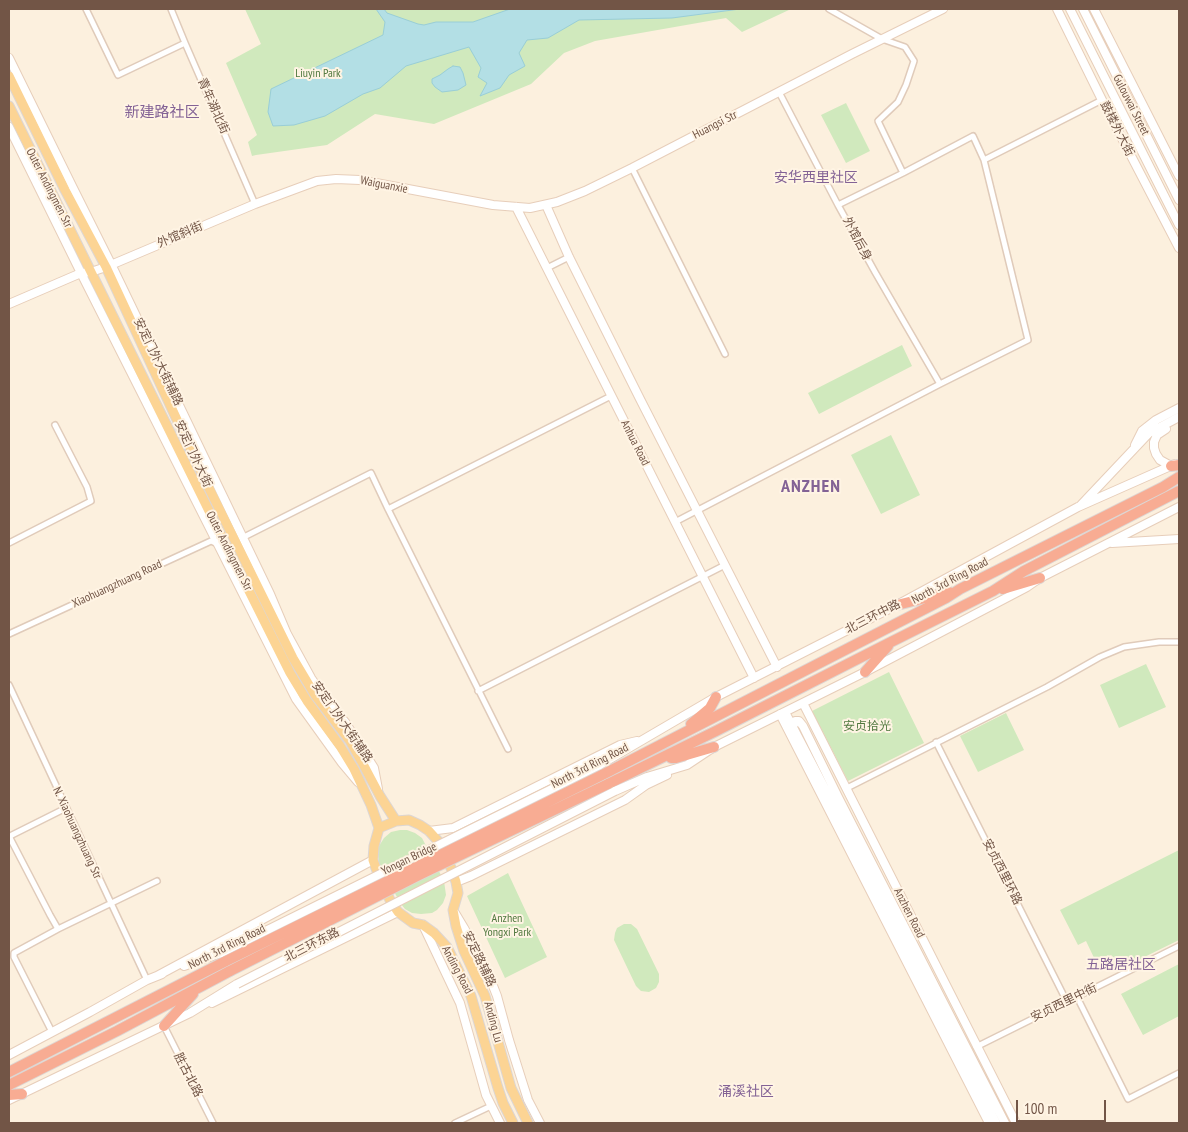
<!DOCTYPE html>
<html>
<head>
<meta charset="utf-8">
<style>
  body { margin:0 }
  #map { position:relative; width:1188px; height:1132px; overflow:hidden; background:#fcf0de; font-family:"PT Sans Narrow",sans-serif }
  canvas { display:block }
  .frame { position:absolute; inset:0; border:10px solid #725546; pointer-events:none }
  .scale { position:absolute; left:1016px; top:1100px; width:90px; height:22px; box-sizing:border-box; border:2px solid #725546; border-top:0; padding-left:6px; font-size:15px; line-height:18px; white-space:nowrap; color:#725546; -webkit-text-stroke:4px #fff4e4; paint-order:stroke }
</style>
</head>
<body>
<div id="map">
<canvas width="1188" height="1132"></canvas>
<div class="frame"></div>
<div class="scale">100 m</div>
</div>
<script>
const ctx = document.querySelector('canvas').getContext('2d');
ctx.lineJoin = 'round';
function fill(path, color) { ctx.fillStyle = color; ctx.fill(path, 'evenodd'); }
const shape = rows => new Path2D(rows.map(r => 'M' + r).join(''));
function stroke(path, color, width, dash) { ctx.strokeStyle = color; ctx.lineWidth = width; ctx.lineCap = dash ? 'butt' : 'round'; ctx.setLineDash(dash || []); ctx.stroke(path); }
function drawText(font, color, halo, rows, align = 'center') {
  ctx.font = font + ' "PT Sans Narrow","Noto Sans SC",sans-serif'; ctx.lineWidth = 4; ctx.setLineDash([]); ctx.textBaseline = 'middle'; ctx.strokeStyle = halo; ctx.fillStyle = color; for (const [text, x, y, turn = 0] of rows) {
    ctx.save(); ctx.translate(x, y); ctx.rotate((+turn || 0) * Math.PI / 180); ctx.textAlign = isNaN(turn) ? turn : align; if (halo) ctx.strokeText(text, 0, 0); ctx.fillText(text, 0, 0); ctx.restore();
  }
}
fill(shape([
  [245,9,791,9,742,32,726,18,595,41,564,53,531,84,434,124,375,114,327,145,256,155,252,156,248,142,257,135,226,63,261,44],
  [846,103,870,151,846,163,821,115],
  [902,345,912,366,819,414,808,393],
  [891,435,920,495,881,514,851,455],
  [1146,664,1166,707,1119,728,1100,685],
  [889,672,924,743,848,781,812,711],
  [1006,713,1024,750,978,772,960,736],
  [400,830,407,830,415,833,422,838,444,881,446,895,443,903,437,910,432,913,421,914,412,913,405,909,401,904,379,865,378,853,379,846,384,838,391,832],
  [1179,850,1179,940,1124,967,1111,955,1096,962,1086,941,1078,945,1060,910],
  [508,873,547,957,505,978,467,896],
  [624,924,631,924,637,929,659,974,659,982,656,988,649,992,641,991,636,986,614,940,615,933,617,928],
  [1179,964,1179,1016,1143,1035,1121,994]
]), '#d0e9bd');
const water = shape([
  [376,9,384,9,387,13,418,24,424,25,436,22,473,22,510,9,740,9,672,18,579,20,548,38,527,40,519,53,525,66,509,75,500,88,480,96,487,83,478,77,481,68,469,47,406,66,380,88,363,94,325,116,294,125,273,126,268,112,271,89,383,35,385,22,376,9],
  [453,66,460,67,463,73,466,85,458,90,442,92,435,87,432,83,432,79,440,75,448,69,453,66]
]);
fill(water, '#b3dfe5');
stroke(water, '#99ced7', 1);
const street = shape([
  [86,9,118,75,185,43],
  [171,9,185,43,255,204],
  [829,9,882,39,905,47,914,61,906,85,898,102,878,121,903,173],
  [779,92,838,205,875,272,940,384],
  [984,160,1102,100],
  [632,168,725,354],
  [547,268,569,257],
  [388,509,611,396],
  [675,522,940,384,1028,340,984,160,973,136,903,173,838,205],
  [242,538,371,473,388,509,508,749],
  [9,543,91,501,87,487,55,425],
  [9,634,211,541,218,544],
  [9,685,147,980],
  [478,691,725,565],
  [936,742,1067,1002],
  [847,788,1047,687,1100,657,1124,647,1159,642,1179,642],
  [9,838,12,835,66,808],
  [10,838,50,915,58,929],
  [1077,997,1128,1099,1179,1073],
  [164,1026,213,1123],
  [52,1032,14,957,14,953,58,929,157,881],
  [976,1047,1179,946],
  [455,1123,491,1106]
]);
const secondary = shape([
  [1057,9,1102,100,1179,248],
  [1070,9,1179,225],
  [1083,9,1179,200],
  [1094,9,1179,176],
  [9,58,72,186,111,264,270,594,287,634,311,678,324,697,345,722,374,768,378,789],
  [9,127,81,273,296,699,342,763,358,782],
  [546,205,569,257,640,399,777,667],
  [516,207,754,678],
  [9,304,81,273,91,272,106,267,255,204,317,181,336,179,360,180,493,205,530,208,557,202,585,191,632,168,852,54,943,9],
  [1166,429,1157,435,1154,442,1154,448,1156,454,1160,460,1171,466],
  [1135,445,1142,431,1156,420,1179,408],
  [1081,505,1149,433,1179,417],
  [1112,543,1179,539],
  [803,703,1016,1123],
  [785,712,879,892,996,1123],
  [780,714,989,1123],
  [793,727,795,721,799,721,803,726,838,797,1005,1123],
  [598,766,716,697,897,605,1078,507,1175,464],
  [615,791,647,777,687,765,714,747,865,672,1027,587,1040,578,1179,507],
  [429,831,453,828,620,745,637,741],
  [456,882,471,876,625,800,646,785,667,775],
  [455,913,464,928,488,973,497,996,509,1040,528,1100,540,1123],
  [423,925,460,1003,486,1095,500,1123],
  [184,966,221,953],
  [157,976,373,860],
  [212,1003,398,912],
  [9,1055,90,1012,147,980,162,974],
  [9,1100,190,1013,237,984]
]);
const primary = shape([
  [9,76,65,190,106,267,205,480,293,658,315,695,350,741,362,762,380,796,396,821],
  [9,106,209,511,290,673,307,701,340,746,354,769,371,805,379,828],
  [379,828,396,821,409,820,420,825,429,831,438,841,452,870,456,882,458,893,453,910,456,926,464,951,485,996,511,1088,528,1123],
  [379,828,374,846,373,860,378,874,390,900,398,912,413,923,423,925,434,933,447,947,471,996,498,1088,503,1103,513,1123]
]);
const highway = shape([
  [1171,466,1179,465],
  [1003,589,1040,578],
  [897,605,949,592],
  [865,672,888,646],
  [691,724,710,708,716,697],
  [671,758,676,758,714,747],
  [602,775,946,598,960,589,1163,487,1179,477],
  [608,784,716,731,891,642,993,591,1024,571,1179,491],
  [164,1026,193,994],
  [9,1072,226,961],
  [9,1085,117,1031,230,971],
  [9,1095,22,1094]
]);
stroke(street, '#e0cbba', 8);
stroke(secondary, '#e7ceba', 10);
stroke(primary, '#ddd6d3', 11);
stroke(highway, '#ddd6d3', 12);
stroke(street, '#fff', 5);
stroke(secondary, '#fff', 8);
stroke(primary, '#fcd494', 9);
stroke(highway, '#f8ac93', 10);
const secondaryBridge = shape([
  [221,953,598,766],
  [237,984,615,791]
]);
const highwayBridge = shape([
  [226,961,602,775],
  [230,971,419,875,608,784]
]);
stroke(secondaryBridge, '#e7ceba', 10, []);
stroke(highwayBridge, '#ddd6d3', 12, []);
stroke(secondaryBridge, '#fff', 8);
stroke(highwayBridge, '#f8ac93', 10);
drawText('12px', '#50783e', '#fff4e4', [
  ["Liuyin Park",318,74],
  ["安贞拾光",867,727],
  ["Anzhen",507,919],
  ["Yongxi Park",507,933]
]);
drawText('12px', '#725546', '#fff4e4', [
  ["Gulouwai Street",1131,105,63],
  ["青年湖北街",213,106,66],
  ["Huangsi Str",715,125,-27],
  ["鼓楼外大街",1117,129,63],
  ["Waiguanxie",384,185,11],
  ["Outer Andingmen Str",49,188,63],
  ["外馆斜街",180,235,-23],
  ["外馆后身",857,239,62],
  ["安定门外大街辅路",158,362,64],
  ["Anhua Road",635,443,63],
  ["安定门外大街",193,454,65],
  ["Outer Andingmen Str",229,551,63],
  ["North 3rd Ring Road",950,581,-28],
  ["Xiaohuangzhuang Road",117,584,-25],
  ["北三环中路",873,617,-27],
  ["安定门外大街辅路",342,722,55],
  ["North 3rd Ring Road",590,766,-27],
  ["N. Xiaohuangzhuang Str",77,833,65],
  ["Yongan Bridge",409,859,-26],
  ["安贞西里环路",1002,872,63],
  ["Anzhen Road",909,913,63],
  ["北三环东路",312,945,-27],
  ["North 3rd Ring Road",227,947,-27],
  ["安定路辅路",479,959,64],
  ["Anding Road",457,970,62],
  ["安贞西里中街",1064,1003,-26],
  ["Anding Lu",493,1022,75],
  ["胜古北路",188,1075,63]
]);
drawText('14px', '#836295', '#fff4e4', [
  ["安华西里社区",816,178],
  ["五路居社区",1121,965],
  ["涌溪社区",746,1092]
]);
drawText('15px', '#836295', '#fff4e4', [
  ["新建路社区",162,113]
]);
ctx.letterSpacing = '1px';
drawText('bold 18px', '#836295', '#fff4e4', [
  ["ANZHEN",811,487]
]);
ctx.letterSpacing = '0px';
</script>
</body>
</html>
